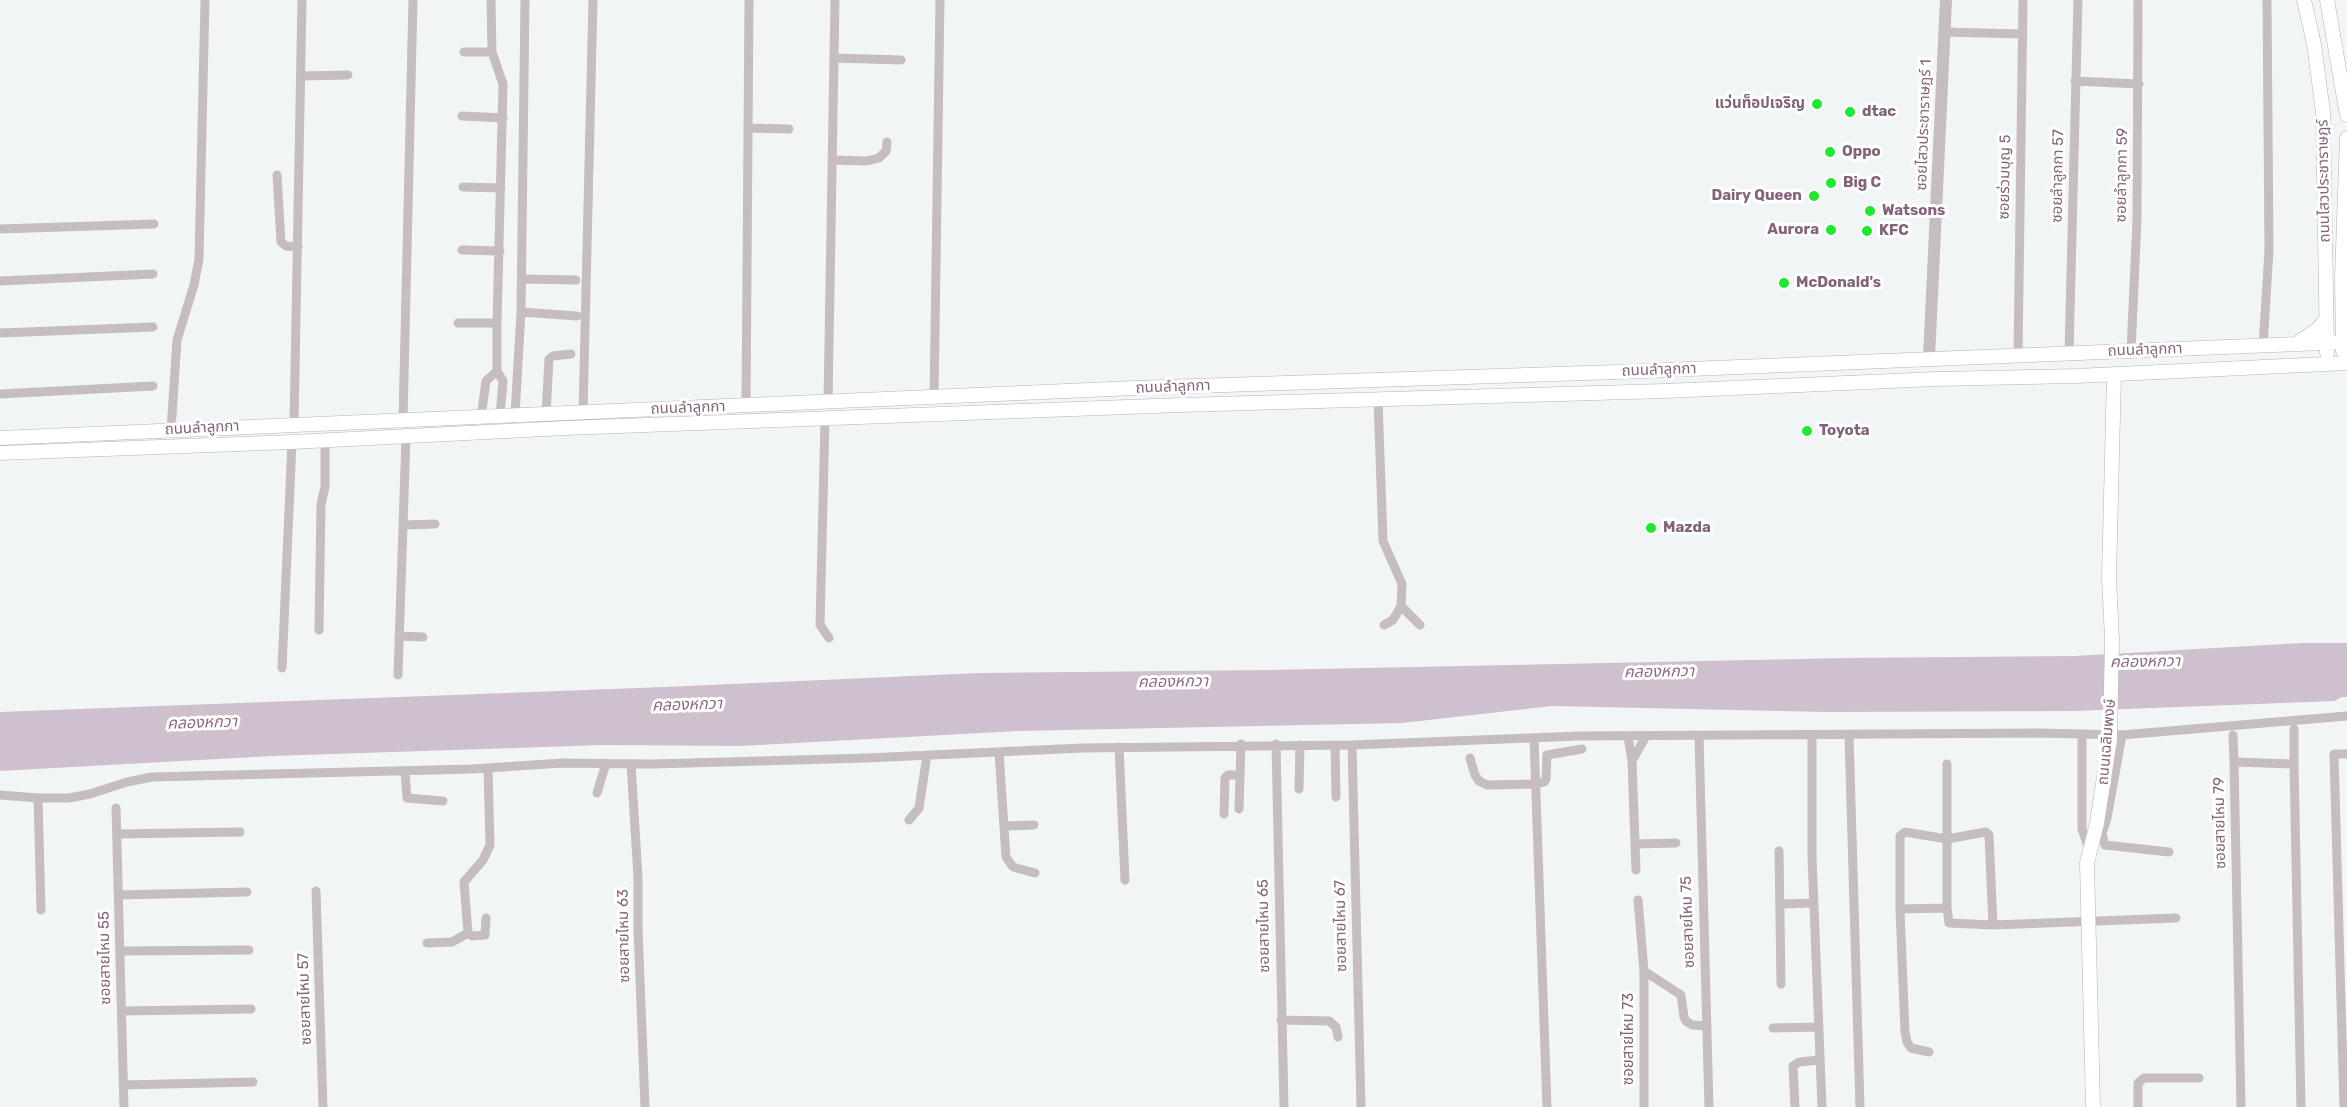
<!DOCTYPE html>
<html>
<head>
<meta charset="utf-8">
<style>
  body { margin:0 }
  canvas { display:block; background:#f1f5f5 }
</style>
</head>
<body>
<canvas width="2347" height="1107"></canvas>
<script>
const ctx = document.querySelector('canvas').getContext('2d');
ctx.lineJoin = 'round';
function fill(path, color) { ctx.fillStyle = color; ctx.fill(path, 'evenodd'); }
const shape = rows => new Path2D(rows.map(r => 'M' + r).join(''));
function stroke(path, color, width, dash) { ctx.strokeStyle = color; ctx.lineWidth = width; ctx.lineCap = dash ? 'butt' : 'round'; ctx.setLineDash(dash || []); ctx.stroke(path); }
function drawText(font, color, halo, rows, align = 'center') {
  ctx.font = font + ' Rubik,"Noto Sans Thai",sans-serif'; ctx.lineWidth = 6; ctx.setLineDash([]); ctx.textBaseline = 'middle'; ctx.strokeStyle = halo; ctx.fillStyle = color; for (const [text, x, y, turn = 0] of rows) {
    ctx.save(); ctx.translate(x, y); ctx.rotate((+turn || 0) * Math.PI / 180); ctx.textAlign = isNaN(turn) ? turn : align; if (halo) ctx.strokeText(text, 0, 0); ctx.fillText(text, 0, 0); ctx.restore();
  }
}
fill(shape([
  [2302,643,2347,643,2347,697,2341,697,2335,701,2074,711,1827,712,1552,706,1402,723,1018,731,740,746,604,745,272,756,0,771,0,712,665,687,979,673,1269,670,1848,658,2075,656]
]), '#cfc0cd');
const secondary = shape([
  [2304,0,2314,44,2323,112,2327,353],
  [2327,0,2347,115],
  [2296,344,2318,329,2326,319],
  [2343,351,2342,277,2347,138],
  [0,438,1134,388,1617,372,2347,342],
  [0,453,292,442,565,428,1181,405,1665,391,1936,379,2076,376,2347,363],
  [2112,639,2109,578,2114,375],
  [2093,1107,2087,863,2097,823,2110,739]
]);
stroke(secondary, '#bab0b7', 15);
stroke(shape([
  [491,0,492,52,503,84,497,323,497,371,503,381,500,416],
  [1943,32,2023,34],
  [464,52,492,52],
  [834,58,901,60],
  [301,76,348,75],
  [2075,81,2139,84],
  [462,116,503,118],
  [748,128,789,129],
  [832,160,867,161,879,158,886,151,887,142],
  [277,175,281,242,286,246,298,247],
  [463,187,501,188],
  [0,229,154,224],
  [462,250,500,251],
  [522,279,576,280],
  [0,281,153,274],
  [521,312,577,316],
  [458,323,497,323],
  [0,333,153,327],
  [2263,346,2269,250,2267,0],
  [2131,351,2137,220,2138,0],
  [2069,353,2078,0],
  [2018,355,2023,0],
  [0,394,153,386],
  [934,398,940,0],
  [1378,400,1383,541,1402,584,1401,606,1420,625],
  [828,402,835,0],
  [746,406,749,0],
  [583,413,593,0],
  [546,414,549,359,553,356,571,354],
  [515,415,521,312,525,0],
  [481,417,486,381,497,371],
  [403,419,413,0],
  [825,420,820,625,829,638],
  [294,424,302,0],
  [171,430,177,340,194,285,199,259,205,0],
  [404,525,435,524],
  [1384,625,1393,620,1401,606],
  [319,630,321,504,325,487,325,441],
  [399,636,423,637],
  [282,668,292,442],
  [398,675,406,437],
  [2294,729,2294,764],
  [1812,735,1812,857,1822,1107],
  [1849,735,1860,1107],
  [2082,735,2082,829,2089,849],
  [2122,735,2107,818,2102,834,2105,845,2169,852],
  [2233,735,2234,762],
  [1699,736,1709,1107],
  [1628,737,1632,761,1636,870],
  [1534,738,1547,1107],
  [1276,744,1284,1107],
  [1335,745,1336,797],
  [1352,745,1361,1107],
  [1119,747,1125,880],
  [999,752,1006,857,1013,867,1035,873],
  [1470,758,1475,775,1479,781,1487,785,1536,784,1544,782,1546,779,1547,755,1582,749],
  [1632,761,1646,736],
  [631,764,638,877,638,928,645,1107],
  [1947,764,1947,908],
  [405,771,407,798,443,801],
  [1299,789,1300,745],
  [597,793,606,763],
  [0,795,38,798,69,798,90,794,127,782,152,777,472,769,562,763,653,764,867,758,1083,748,1352,745,1579,736,2039,733,2122,735,2347,716],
  [38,798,41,910],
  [116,808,124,1107],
  [1239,809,1241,744],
  [1224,814,1225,778,1228,775,1239,775],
  [909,820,919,808,927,755],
  [1004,826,1034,825],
  [117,834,240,832],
  [1635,844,1676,843],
  [1779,851,1781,984],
  [316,891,323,1107],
  [119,895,247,892],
  [1638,900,1644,971,1681,995,1684,1017,1686,1021,1692,1025,1707,1026],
  [1781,904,1814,903],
  [1900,909,1947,908,1949,923,1993,925,2176,918],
  [486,918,485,935,472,936,468,933,464,882,483,860,490,845,488,768],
  [427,943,452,942,468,933],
  [121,951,249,950],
  [1644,971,1644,1107],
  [122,1011,251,1009],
  [1281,1020,1329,1021,1336,1027,1338,1037],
  [1773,1028,1819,1027],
  [1929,1052,1911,1048,1907,1042,1905,1032,1900,909,1900,836,1905,832,1947,839,1986,832,1989,835,1993,925],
  [123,1085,253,1082],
  [1795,1107,1793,1066,1799,1062,1820,1060],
  [2138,1107,2138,1083,2144,1078,2199,1078],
  [2241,1107,2234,762,2294,764,2301,1107],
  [2344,1107,2334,754,2347,754]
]), '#c6bdc3', 9);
stroke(shape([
  [1929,358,1946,0]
]), '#c6bdc3', 12);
stroke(secondary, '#fff', 14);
const secondaryBridge = shape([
  [2110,739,2112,639]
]);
stroke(secondaryBridge, '#bab0b7', 15, []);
stroke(secondaryBridge, '#fff', 14);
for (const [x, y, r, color] of [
  [1817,104,6,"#1de92e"],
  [1850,112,6,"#1de92e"],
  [1830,152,6,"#1de92e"],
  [1831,183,6,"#1de92e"],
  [1814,196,6,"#1de92e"],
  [1870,211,6,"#1de92e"],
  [1831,230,6,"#1de92e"],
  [1867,231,6,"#1de92e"],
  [1784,283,6,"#1de92e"],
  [1807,431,6,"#1de92e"],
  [1651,528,6,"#1de92e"]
]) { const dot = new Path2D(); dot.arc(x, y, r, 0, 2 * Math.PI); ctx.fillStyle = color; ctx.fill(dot); stroke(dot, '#fff', 2); }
drawText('bold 15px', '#83637a', '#fff', [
  ["แว่นท็อปเจริญ",1805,104,"right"],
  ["dtac",1862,112],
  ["Oppo",1842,152],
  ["Big C",1843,183],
  ["Dairy Queen",1802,196,"right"],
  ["Watsons",1882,211],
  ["Aurora",1819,230,"right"],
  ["KFC",1879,231],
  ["McDonald's",1796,283],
  ["Toyota",1819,431],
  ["Mazda",1663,528]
], 'left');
drawText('15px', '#83637a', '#fff', [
  ["ซอยไสวประชาราษฎร์ 1",1924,125,-88],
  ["ซอยลำลูกกา 59",2122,175,-89],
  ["ซอยลำลูกกา 57",2058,176,-89],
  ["ซอยร่วมบุญ 5",2005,177,-89],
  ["ถนนไสวประชาราษฎร์",2324,181,-91],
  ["ถนนลำลูกกา",2145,350,-2],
  ["ถนนลำลูกกา",1659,370,-2],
  ["ถนนลำลูกกา",1173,387,-2],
  ["ถนนลำลูกกา",688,408,-2],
  ["ถนนลำลูกกา",202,428,-3],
  ["ถนนเฉลิมพงษ์",2107,742,-85],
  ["ซอยสายไหม 79",2220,823,-91],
  ["ซอยสายไหม 75",1688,922,-92],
  ["ซอยสายไหม 65",1264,926,-91],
  ["ซอยสายไหม 67",1341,926,-91],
  ["ซอยสายไหม 63",624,936,-91],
  ["ซอยสายไหม 55",105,958,-91],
  ["ซอยสายไหม 57",305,999,-92],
  ["ซอยสายไหม 73",1629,1039,-90]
]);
drawText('italic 16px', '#8f688a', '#fff', [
  ["คลองหกวา",2145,662,-1],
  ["คลองหกวา",1659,672,-1],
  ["คลองหกวา",1173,682,-1],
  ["คลองหกวา",687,705,-2],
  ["คลองหกวา",202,723,-2]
]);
</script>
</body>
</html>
